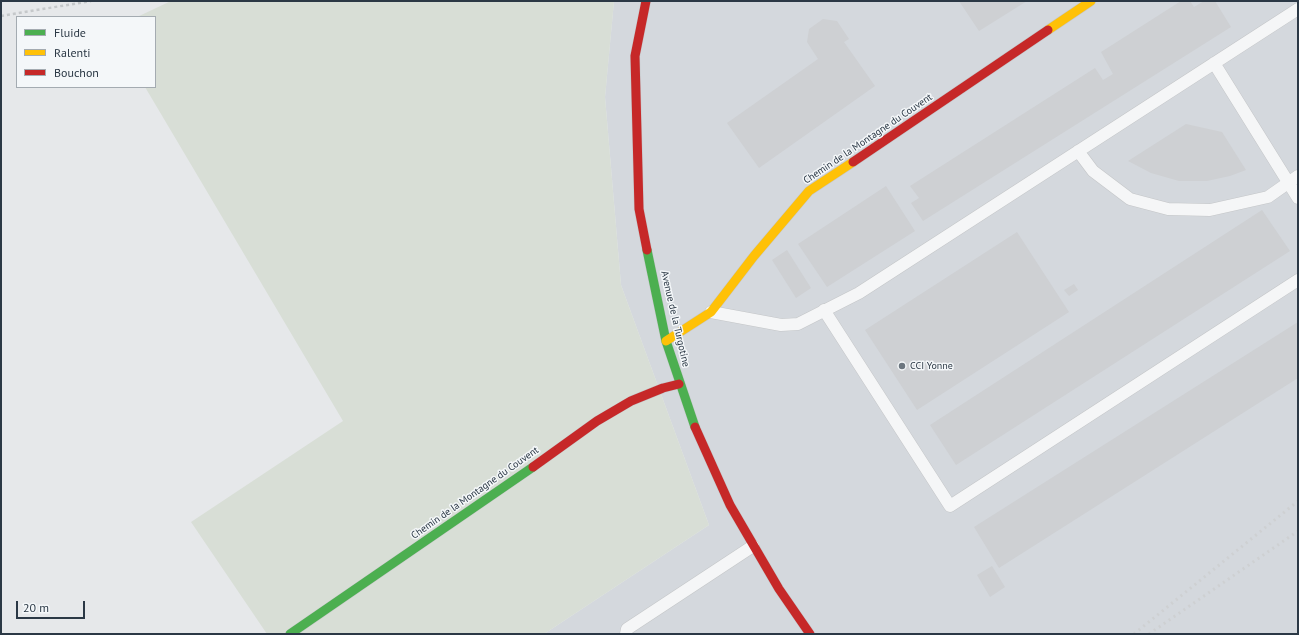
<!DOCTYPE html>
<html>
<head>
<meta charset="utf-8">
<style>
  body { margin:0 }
  #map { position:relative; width:1299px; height:635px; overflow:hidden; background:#e6e8ea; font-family:"PT Sans",sans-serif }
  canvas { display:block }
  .frame { position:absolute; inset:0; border:2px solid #2b3845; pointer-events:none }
  .legend { position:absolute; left:16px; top:16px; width:140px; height:72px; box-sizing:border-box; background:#f4f7f9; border:1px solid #a4abb1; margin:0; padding:5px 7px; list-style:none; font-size:12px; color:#2b3845 }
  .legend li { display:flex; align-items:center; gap:8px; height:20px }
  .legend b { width:20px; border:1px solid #a4abb1 }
  .scale { position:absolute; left:16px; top:601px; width:69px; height:18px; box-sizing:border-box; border:2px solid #2b3845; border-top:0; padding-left:5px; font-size:12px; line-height:14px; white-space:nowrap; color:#2b3845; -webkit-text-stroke:3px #f4f7f9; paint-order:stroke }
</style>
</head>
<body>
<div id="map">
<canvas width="1299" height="635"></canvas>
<div class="frame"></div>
<ul class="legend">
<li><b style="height:5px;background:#4caf50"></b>Fluide</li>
<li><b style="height:5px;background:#ffc107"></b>Ralenti</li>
<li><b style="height:5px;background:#c62828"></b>Bouchon</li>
</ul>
<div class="scale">20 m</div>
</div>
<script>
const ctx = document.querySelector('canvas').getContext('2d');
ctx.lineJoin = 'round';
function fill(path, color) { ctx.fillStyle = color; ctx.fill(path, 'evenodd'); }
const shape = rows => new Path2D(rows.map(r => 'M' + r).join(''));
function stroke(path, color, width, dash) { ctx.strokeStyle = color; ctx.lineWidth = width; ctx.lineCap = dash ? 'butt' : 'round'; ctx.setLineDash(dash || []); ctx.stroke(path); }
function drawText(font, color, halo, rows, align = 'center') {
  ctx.font = font + ' "PT Sans",sans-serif'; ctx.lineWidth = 3; ctx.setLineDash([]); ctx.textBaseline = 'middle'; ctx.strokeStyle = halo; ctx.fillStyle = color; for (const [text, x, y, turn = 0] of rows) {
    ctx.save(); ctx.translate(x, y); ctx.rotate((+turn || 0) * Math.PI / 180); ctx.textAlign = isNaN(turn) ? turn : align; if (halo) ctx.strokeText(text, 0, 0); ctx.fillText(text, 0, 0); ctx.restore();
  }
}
fill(shape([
  [614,1,1298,1,1298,634,544,634,709,525,621,285,605,97]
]), '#d4d8dd');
fill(shape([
  [171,1,614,1,605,97,621,285,709,525,544,634,267,634,191,522,343,421,145,87,155,87,155,17,137,17]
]), '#d8ded6');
fill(shape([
  [959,1,1027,1,979,31],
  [1181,1,1190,1,1194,7,1204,1,1215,1,1231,27,923,221,911,203,919,198,910,186,1095,68,1103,80,1113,74,1101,52],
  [823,19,837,21,849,39,844,42,875,86,759,168,727,123,818,59,807,42,809,29],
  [1186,124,1222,132,1246,170,1230,176,1207,181,1179,181,1151,173,1128,161],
  [886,186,915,231,827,287,798,244],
  [1262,210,1290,251,956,465,930,425],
  [1017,232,1069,312,917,410,865,330],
  [787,250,811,288,796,298,772,260],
  [1074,284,1078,290,1069,296,1064,290],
  [1298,322,1298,378,999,568,974,527],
  [992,566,1005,587,990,597,977,575]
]), '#ced0d3');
const lane = shape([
  [1214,63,1298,198],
  [1078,151,1093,171,1130,199,1168,209,1210,210,1268,197,1298,176],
  [824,310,950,506,1298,280],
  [711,312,781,325,798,324,859,293,1298,9],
  [626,634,627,629,753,546]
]);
const fast = shape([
  [647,250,666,341,695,427],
  [290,634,533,467]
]);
const slow = shape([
  [1048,30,1091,1],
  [666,341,711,312,754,256,809,191,853,162]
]);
const jam = shape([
  [646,1,635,56,639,209,647,250],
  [853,162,1048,30],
  [695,427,730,505,779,589,810,634],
  [533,467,597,421,631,401,663,388,679,384]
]);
stroke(lane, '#c4c6c8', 13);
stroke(fast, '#c4c6c8', 10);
stroke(slow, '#c4c6c8', 10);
stroke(jam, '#c4c6c8', 10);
stroke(shape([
  [1,16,91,1]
]), '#c5c8ca', 2.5, [3, 3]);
stroke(lane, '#f5f6f7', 12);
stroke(fast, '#4caf50', 9);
stroke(slow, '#ffc107', 9);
stroke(jam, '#c62828', 9);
stroke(shape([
  [1134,634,1298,501],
  [1149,634,1298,531]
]), '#ced0d2', 3, [2, 4]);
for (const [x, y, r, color] of [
  [902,366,4,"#6c767f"]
]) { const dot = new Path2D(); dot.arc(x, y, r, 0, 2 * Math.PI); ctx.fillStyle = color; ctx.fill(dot); stroke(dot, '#f4f7f9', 1.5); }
drawText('10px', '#2b3845', '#f4f7f9', [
  ["Chemin de la Montagne du Couvent",868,139,-34],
  ["Avenue de la Turgotine",675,319,77],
  ["Chemin de la Montagne du Couvent",475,493,-35]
]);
drawText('10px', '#2b3845', '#f4f7f9', [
  ["CCI Yonne",910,366]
], 'left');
</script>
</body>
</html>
